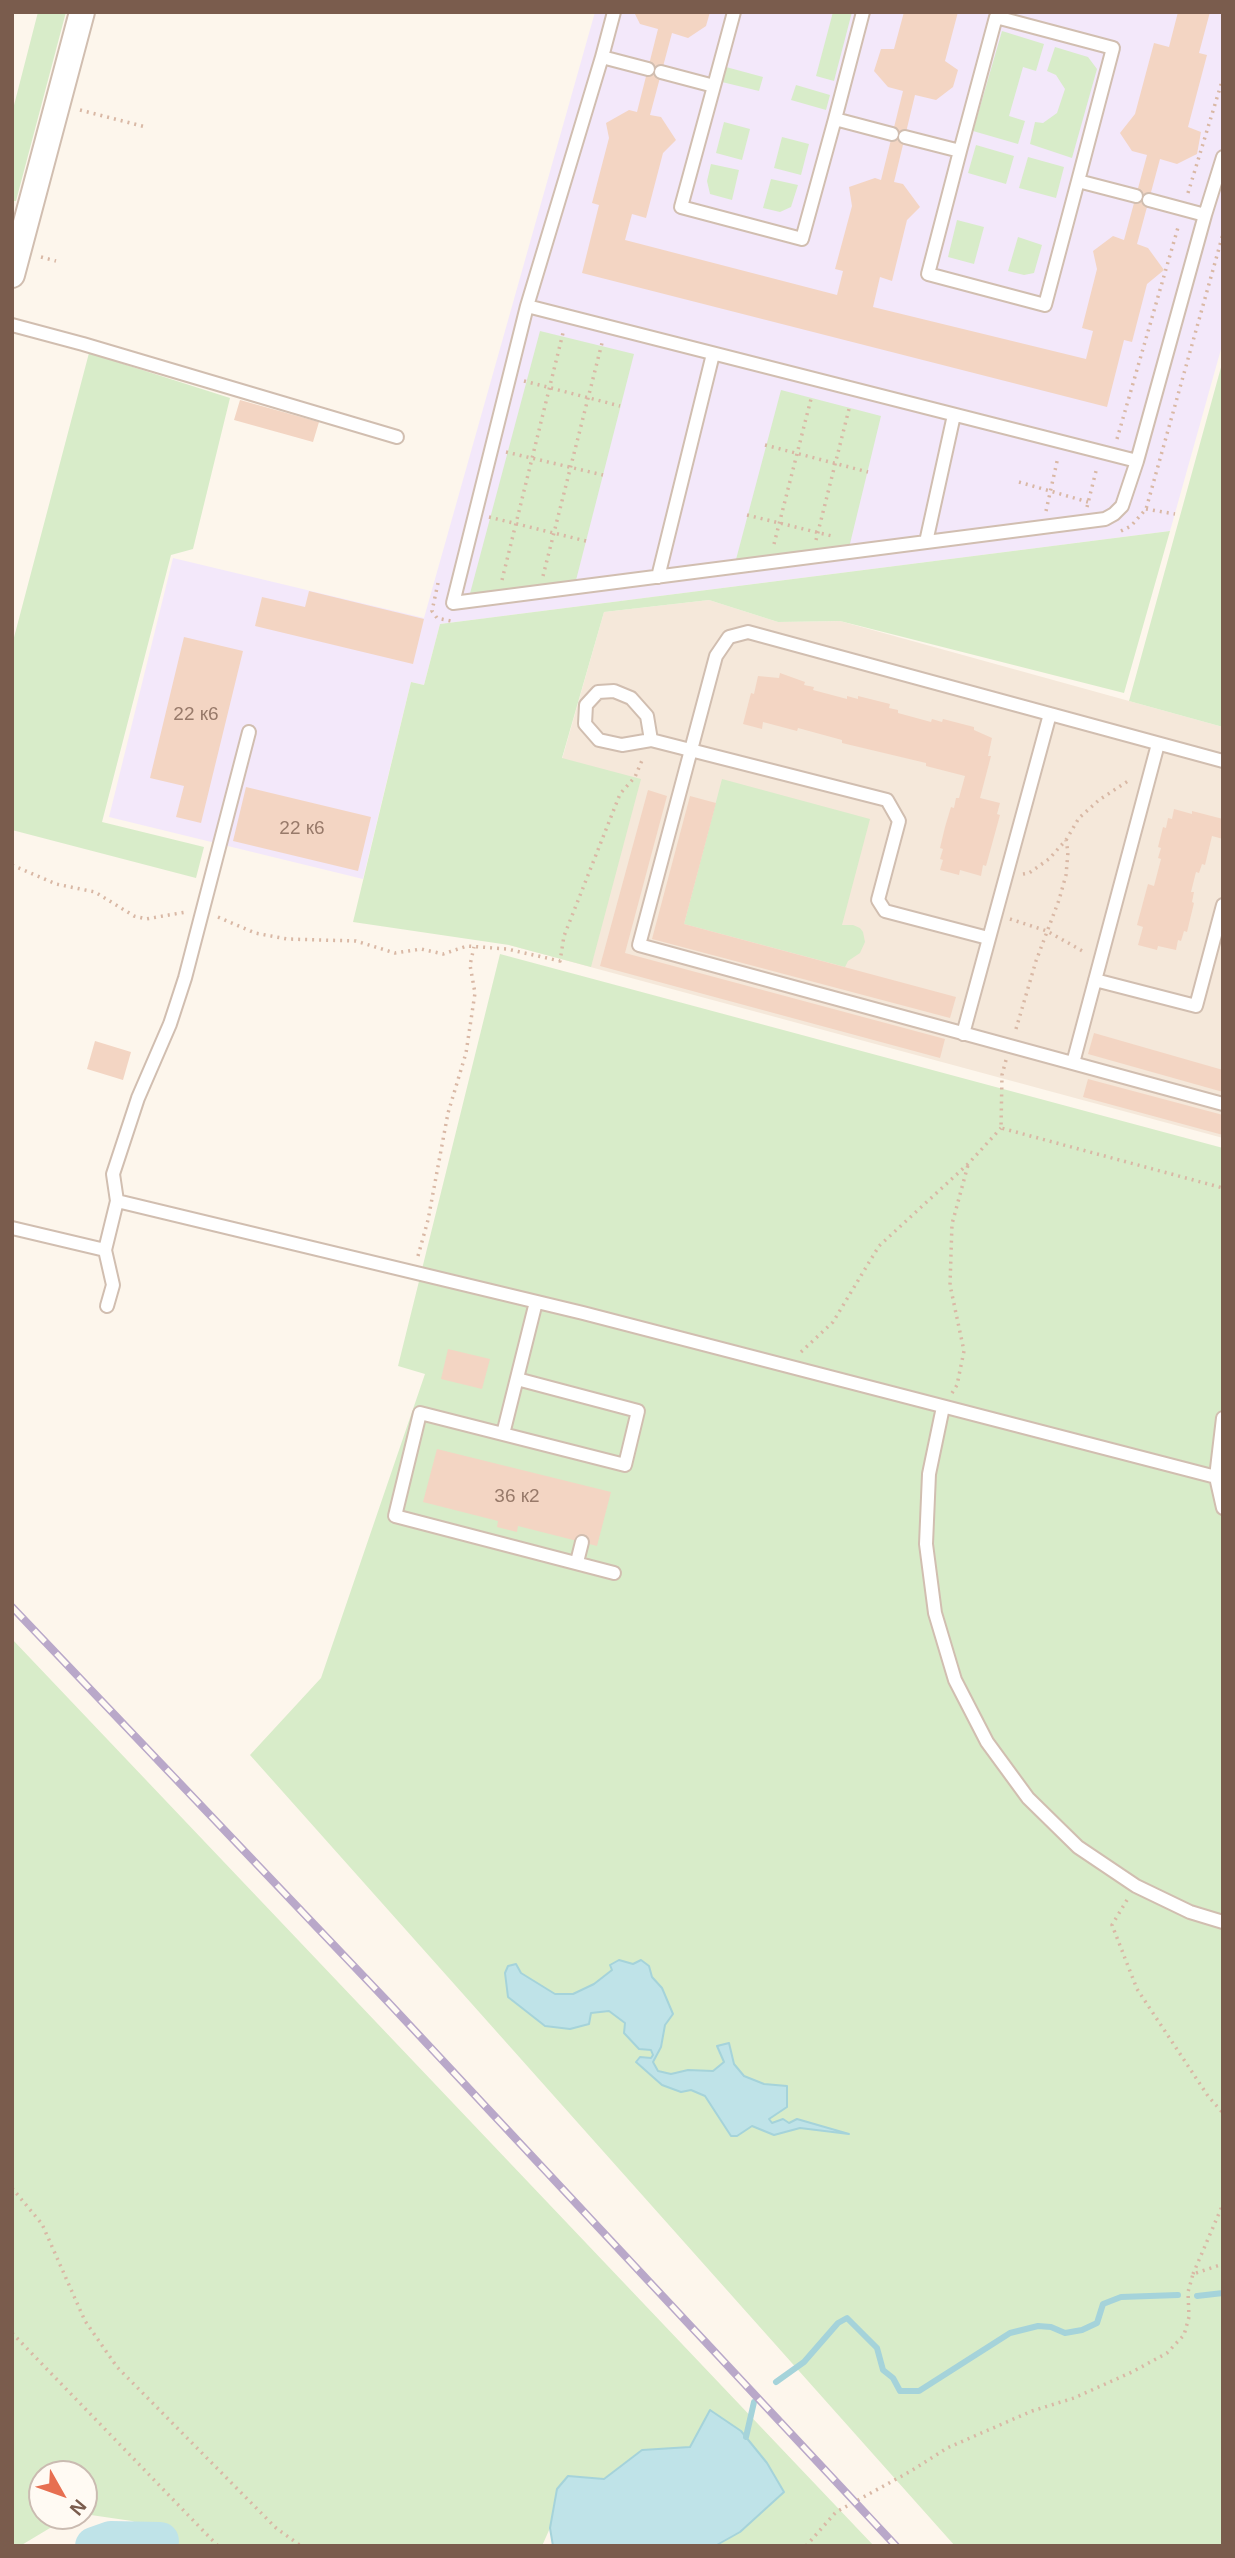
<!DOCTYPE html>
<html>
<head>
<meta charset="utf-8">
<style>
  body { margin:0 }
  #map { position:relative; width:1235px; height:2558px; overflow:hidden; background:#fdf6ec; font-family:Arial,sans-serif }
  canvas { display:block }
  .frame { position:absolute; inset:0; border:14px solid #7a5c4d; pointer-events:none }
  .north { position:absolute; left:28px; top:2460px; width:70px; height:70px; box-sizing:border-box; background:#fffaf3; border:2px solid #cabbb1; border-radius:50%; rotate:130deg; font-size:19px; font-weight:700; line-height:28px; text-align:center; color:#7a5c4d }
  .north::after { content:''; display:block; margin:auto; width:24px; height:32px; background:#e76f51; clip-path:polygon(50% 0,100% 100%,50% 72%,0 100%) }
</style>
</head>
<body>
<div id="map">
<canvas width="1235" height="2558"></canvas>
<div class="frame"></div>
<div class="north">N</div>
</div>
<script>
const ctx = document.querySelector('canvas').getContext('2d');
ctx.lineJoin = 'round';
function fill(path, color) { ctx.fillStyle = color; ctx.fill(path, 'evenodd'); }
const shape = rows => new Path2D(rows.map(r => 'M' + r).join(''));
function stroke(path, color, width, dash) { ctx.strokeStyle = color; ctx.lineWidth = width; ctx.lineCap = dash ? 'butt' : 'round'; ctx.setLineDash(dash || []); ctx.stroke(path); }
function drawText(font, color, halo, rows, align = 'center') {
  ctx.font = font + ' Arial,sans-serif'; ctx.lineWidth = 7; ctx.setLineDash([]); ctx.textBaseline = 'middle'; ctx.strokeStyle = halo; ctx.fillStyle = color; for (const [text, x, y, turn = 0] of rows) {
    ctx.save(); ctx.translate(x, y); ctx.rotate((+turn || 0) * Math.PI / 180); ctx.textAlign = isNaN(turn) ? turn : align; if (halo) ctx.strokeText(text, 0, 0); ctx.fillText(text, 0, 0); ctx.restore();
  }
}
fill(shape([
  [709,600,778,622,840,621,1223,727,1223,1138,509,945,604,612]
]), '#f5e8da');
fill(shape([
  [595,12,1223,12,1223,342,1170,531,440,624,424,685,411,682,363,879,109,817,173,558,424,618]
]), '#f3e8fa');
fill(shape([
  [38,12,66,12,16,201,12,201,12,113],
  [833,12,852,12,834,81,816,76],
  [1002,31,1044,44,1036,71,1023,67,1009,116,1025,121,1018,144,973,131],
  [1055,47,1088,57,1097,69,1072,158,1030,144,1035,122,1043,123,1057,113,1065,89,1056,75,1047,71],
  [726,67,763,77,759,91,722,82],
  [796,85,830,95,826,110,791,100],
  [724,122,750,129,742,160,716,153],
  [782,137,809,144,801,175,774,168],
  [976,145,1014,156,1006,184,968,173],
  [1028,157,1064,167,1056,198,1019,188],
  [711,164,739,170,732,200,710,194,707,181],
  [771,179,798,185,791,207,780,212,763,208],
  [957,220,984,227,974,264,948,257],
  [1018,237,1042,245,1034,273,1024,275,1008,271],
  [540,331,634,354,574,588,468,601],
  [89,353,230,398,193,549,171,555,102,822,204,847,196,878,12,830,12,645],
  [1223,360,1223,727,1129,701],
  [781,390,881,416,848,552,734,567],
  [1170,531,1124,693,840,621,778,622,709,600,604,612,562,758,641,779,591,967,509,945,353,922,411,682,424,685,440,624],
  [722,779,870,819,842,925,853,925,860,928,863,932,865,942,860,953,848,961,845,967,684,924],
  [500,954,1223,1148,1223,2546,955,2546,250,1755,321,1678,425,1374,398,1366],
  [12,1639,874,2546,715,2546,740,2532,690,2447,642,2450,604,2479,557,2489,550,2528,542,2546,172,2546,170,2537,132,2521,84,2514,84,2474,42,2474,42,2516,70,2516,20,2546,12,2546]
]), '#d8ecc9');
const water = shape([
  [619,1960,633,1964,641,1960,649,1966,652,1977,662,1988,673,2014,665,2025,661,2047,653,2062,658,2071,671,2074,688,2070,713,2071,724,2062,717,2046,729,2043,734,2064,744,2076,764,2084,787,2086,787,2107,769,2119,772,2123,783,2119,789,2123,797,2119,849,2134,800,2128,774,2135,752,2126,737,2136,731,2136,705,2096,691,2090,681,2092,662,2085,636,2062,640,2057,651,2058,653,2055,651,2050,639,2049,624,2033,625,2023,609,2011,591,2013,589,2024,570,2029,545,2026,508,1997,505,1973,508,1966,516,1964,521,1973,555,1994,573,1994,594,1984,612,1970,610,1965,619,1960],
  [710,2410,741,2431,767,2463,784,2492,740,2532,715,2546,553,2546,550,2528,557,2489,568,2476,604,2479,642,2450,690,2447,710,2410]
]);
fill(water, '#bfe3e8');
stroke(water, '#a5d3da', 2);
stroke(shape([
  [1197,2296,1223,2293],
  [776,2382,804,2362,838,2323,847,2318,877,2348,883,2370,893,2378,900,2391,919,2391,1010,2333,1038,2326,1051,2327,1065,2333,1082,2330,1097,2323,1103,2304,1121,2297,1178,2295],
  [746,2437,754,2402]
]), '#a5d3da', 6);
stroke(shape([
  [94,2546,111,2540,160,2541]
]), '#bfe3e8', 38);
fill(shape([
  [634,12,710,12,706,26,688,38,672,33,650,115,661,117,676,140,663,153,646,218,632,214,625,240,837,295,843,271,835,269,852,206,849,187,875,178,881,180,903,91,888,87,874,71,881,49,894,49,904,12,958,12,945,61,958,70,953,87,936,100,915,95,894,182,903,184,920,207,907,220,892,281,880,277,873,307,1086,359,1093,331,1082,328,1097,269,1093,251,1113,236,1124,240,1147,155,1132,151,1120,133,1135,114,1154,43,1169,47,1178,12,1210,12,1199,53,1207,55,1188,127,1201,132,1197,154,1177,164,1160,159,1137,244,1148,248,1164,270,1147,284,1132,342,1124,340,1107,407,582,273,599,205,592,203,609,138,606,123,629,110,637,112,658,29,640,24],
  [240,400,319,422,313,442,234,420],
  [309,591,424,619,413,664,255,626,262,597,305,607],
  [184,637,243,651,201,823,176,817,184,786,150,778],
  [780,673,805,682,804,685,814,687,813,690,847,699,847,696,858,699,858,696,890,704,889,708,898,710,898,713,931,722,932,719,942,722,943,719,974,727,974,730,992,738,988,756,991,756,980,798,1000,803,997,814,1000,815,986,866,983,865,981,876,960,870,959,875,940,870,943,860,940,859,943,849,940,848,945,827,951,807,954,808,956,798,959,798,965,776,926,766,926,763,842,743,842,740,798,728,797,731,763,722,762,729,743,724,751,693,754,694,758,676,779,678],
  [246,787,371,817,358,871,233,841],
  [648,790,667,796,625,953,945,1039,940,1058,600,966],
  [690,796,716,803,684,924,956,997,950,1018,652,939],
  [1174,809,1192,814,1192,811,1223,819,1223,839,1212,836,1205,865,1202,864,1199,873,1196,872,1191,892,1194,892,1192,902,1194,903,1187,932,1184,931,1181,941,1178,940,1176,950,1158,946,1157,950,1138,945,1143,927,1137,925,1148,884,1154,886,1161,859,1158,858,1161,848,1158,847,1163,827,1166,828,1168,818,1172,819],
  [1094,1033,1223,1070,1223,1092,1088,1054],
  [95,1041,131,1052,123,1080,87,1069],
  [1088,1079,1223,1115,1223,1135,1083,1097],
  [448,1349,490,1359,482,1389,441,1379],
  [437,1449,611,1492,597,1546,518,1526,517,1532,497,1527,498,1521,423,1502]
]), '#f3d5c3');
const service = shape([
  [614,12,602,57,648,69],
  [863,12,835,119,892,134],
  [602,57,527,306,1137,461,1205,215],
  [661,72,714,86,734,12],
  [714,86,681,207,802,239,835,119],
  [905,137,960,151,996,17,1113,48,1078,181,1136,196],
  [960,151,928,274,1045,305,1078,181],
  [1149,200,1205,215,1223,157],
  [527,306,453,603,1105,519,1114,514,1122,506,1137,461],
  [12,325,83,344,397,437],
  [926,542,954,415],
  [658,577,713,354],
  [651,740,647,716,631,698,614,691,598,692,586,705,585,724,599,740,622,745,651,740,887,800,899,821,878,900,885,911,988,938],
  [1223,761,748,632,729,637,716,656,639,945,1223,1104],
  [1095,980,1196,1006,1223,905],
  [963,1034,1050,714],
  [1073,1063,1158,744],
  [117,1201,583,1313,1216,1477],
  [12,1228,105,1250],
  [107,1306,113,1285,105,1250,117,1201,113,1174,138,1098,170,1024,185,978,249,732],
  [517,1379,638,1411,625,1465,420,1413,395,1516,614,1573],
  [943,1407,929,1474,926,1544,935,1613,955,1680,987,1742,1028,1798,1078,1847,1136,1886,1190,1912,1223,1922],
  [1223,1418,1216,1477,1223,1508],
  [503,1434,536,1302],
  [577,1562,582,1542]
]);
const minor = shape([
  [12,275,82,12]
]);
stroke(service, '#d1beb0', 16);
stroke(minor, '#d1beb0', 28);
stroke(shape([
  [80,110,146,127],
  [1188,193,1223,78],
  [41,257,56,261],
  [524,381,620,406],
  [1117,439,1179,224],
  [765,445,868,472],
  [506,452,603,475],
  [1019,482,1088,502],
  [1087,507,1097,467],
  [1146,509,1175,514],
  [1046,511,1058,457],
  [747,515,832,536],
  [489,517,586,541],
  [1121,531,1131,526,1146,509,1223,234],
  [816,540,850,405],
  [774,544,812,395],
  [543,576,602,343],
  [502,580,563,333],
  [438,583,432,611,437,618,451,621],
  [12,865,56,884,95,892,134,916,146,919,186,912],
  [1023,874,1029,873,1049,859,1066,840,1079,818,1099,800,1131,779],
  [218,917,255,933,287,939,356,941,395,953,421,949,443,954,467,946,507,949,560,961,564,936,620,794,635,777,643,758],
  [1010,919,1047,931,1086,953],
  [1016,1029,1036,961,1059,900,1066,875,1068,852,1066,840],
  [1006,1060,1002,1075,1001,1128,1223,1188],
  [418,1256,428,1220,448,1113,466,1053,475,993,470,965,474,947],
  [801,1352,833,1322,879,1246,969,1163,1001,1128],
  [952,1393,957,1385,964,1351,950,1285,952,1224,968,1165],
  [1127,1900,1112,1925,1137,1989,1208,2096,1223,2113],
  [12,2188,42,2224,85,2321,117,2367,276,2528,301,2546],
  [1193,2274,1223,2204],
  [12,2333,218,2546],
  [806,2546,836,2512,911,2471,947,2448,1032,2411,1074,2398,1132,2372,1167,2353,1184,2335,1189,2317,1188,2292,1193,2274,1223,2264]
]), '#d9b8a5', 3.5, [2, 5]);
stroke(service, '#fff', 12);
stroke(minor, '#fff', 24);
const rail = shape([
  [12,1607,388,2002,896,2546]
]);
stroke(rail, '#b9a8c9', 8);
stroke(rail, '#fffaf3', 5, [16]);
drawText('19px', '#987a6a', null, [
  ["22 к6",196,715],
  ["22 к6",302,829],
  ["36 к2",517,1497]
]);
</script>
</body>
</html>
